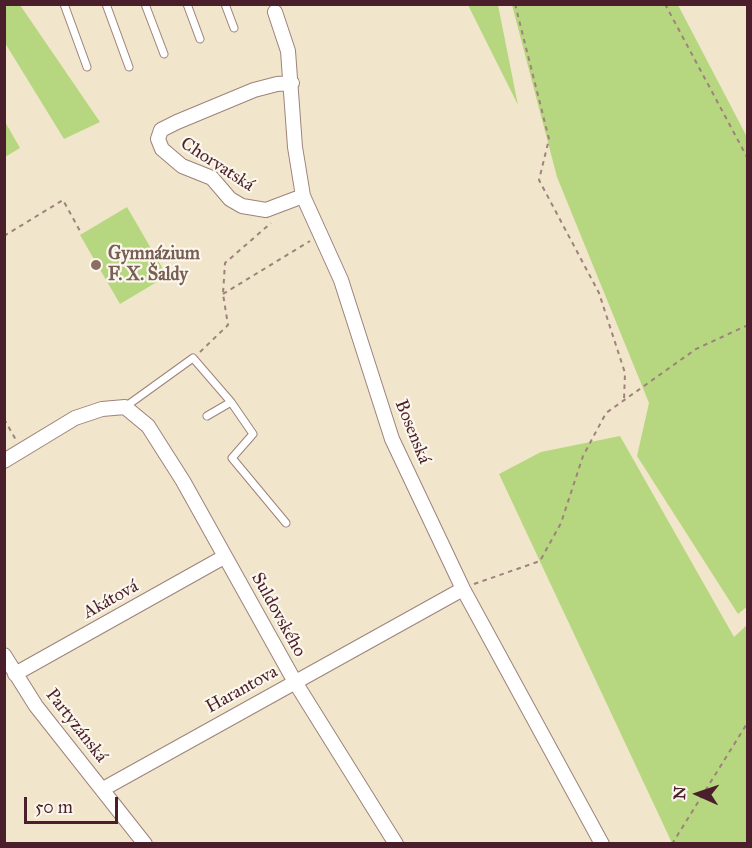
<!DOCTYPE html>
<html>
<head>
<meta charset="utf-8">
<style>
  body { margin:0 }
  #map { position:relative; width:752px; height:848px; overflow:hidden; background:#f1e6cb; font-family:"IM FELL Great Primer",serif }
  canvas { display:block }
  .frame { position:absolute; inset:0; border:6px solid #4a1f2b; pointer-events:none }
  .north { position:absolute; left:668px; top:764px; width:60px; height:60px; -webkit-text-stroke:4px #fbf7ec; paint-order:stroke; rotate:273deg; font-size:16px; font-weight:700; line-height:24px; text-align:center; color:#4a1f2b }
  .north::after { content:''; display:block; margin:auto; width:21px; height:27px; background:#4a1f2b; clip-path:polygon(50% 0,100% 100%,50% 72%,0 100%) }
  .scale { position:absolute; left:24px; top:797px; width:94px; height:27px; box-sizing:border-box; border:3px solid #4a1f2b; border-top:0; padding-left:8px; font-size:18px; line-height:21px; white-space:nowrap; color:#4a1f2b; -webkit-text-stroke:4px #fbf7ec; paint-order:stroke }
</style>
</head>
<body>
<div id="map">
<canvas width="752" height="848"></canvas>
<div class="frame"></div>
<div class="north">N</div>
<div class="scale">50 m</div>
</div>
<script>
const ctx = document.querySelector('canvas').getContext('2d');
ctx.lineJoin = 'round';
function fill(path, color) { ctx.fillStyle = color; ctx.fill(path, 'evenodd'); }
const shape = rows => new Path2D(rows.map(r => 'M' + r).join(''));
function stroke(path, color, width, dash) { ctx.strokeStyle = color; ctx.lineWidth = width; ctx.lineCap = dash ? 'butt' : 'round'; ctx.setLineDash(dash || []); ctx.stroke(path); }
function drawText(font, color, halo, rows, align = 'center') {
  ctx.font = font + ' "IM FELL Great Primer",serif'; ctx.lineWidth = 4.5; ctx.setLineDash([]); ctx.textBaseline = 'middle'; ctx.strokeStyle = halo; ctx.fillStyle = color; for (const [text, x, y, turn = 0] of rows) {
    ctx.save(); ctx.translate(x, y); ctx.rotate((+turn || 0) * Math.PI / 180); ctx.textAlign = isNaN(turn) ? turn : align; if (halo) ctx.strokeText(text, 0, 0); ctx.fillText(text, 0, 0); ctx.restore();
  }
}
fill(shape([
  [4,5,20,5,100,122,64,139,5,43],
  [468,5,498,5,518,105],
  [512,5,678,5,747,137,748,606,738,614,637,456,649,403,557,177],
  [4,120,20,148,5,157,4,157],
  [127,207,167,276,120,304,80,235],
  [620,436,734,637,747,625,747,843,672,843,499,474,541,452]
]), '#b6d77f');
const lane = shape([
  [64,4,87,67],
  [106,4,129,67],
  [145,4,164,54],
  [187,4,200,39],
  [225,4,234,28],
  [231,402,253,434,232,458,286,523],
  [125,407,193,358,231,402,207,416]
]);
const street = shape([
  [275,12,288,51,295,147,303,196,341,280,392,439,463,589,602,844],
  [292,83,277,84,254,90,177,122,161,130,158,139,162,149,182,166,212,178,230,199,242,206,266,210,303,196],
  [4,461,75,418,102,409,125,407,148,426,183,481,295,682,396,844],
  [4,655,36,706,145,844],
  [15,674,224,557],
  [103,789,463,589]
]);
stroke(lane, '#9e827b', 9);
stroke(street, '#9e827b', 16);
stroke(shape([
  [515,4,549,139,539,180,599,293,625,373,624,400],
  [665,4,748,159],
  [4,236,63,200,80,231],
  [223,294,310,241],
  [200,352,228,325,223,294,225,263,271,223],
  [4,419,16,440],
  [474,584,540,561,561,523,583,456,606,413,696,349,748,325],
  [672,844,748,722]
]), '#9e827b', 2, [4.5, 4.5]);
stroke(lane, '#fff', 7);
stroke(street, '#fff', 14);
for (const [x, y, r, color] of [
  [96,265,6,"#8d6e63"]
]) { const dot = new Path2D(); dot.arc(x, y, r, 0, 2 * Math.PI); ctx.fillStyle = color; ctx.fill(dot); stroke(dot, '#fbf7ec', 2); }
drawText('18px', '#4a1f2b', '#fbf7ec', [
  ["Chorvatská",217,165,33],
  ["Bosenská",412,432,68],
  ["Akátová",111,600,-29],
  ["Suldovského",278,615,61],
  ["Harantova",242,690,-29],
  ["Partyzánská",76,726,52]
]);
drawText('bold 18px', '#785e54', '#fbf7ec', [
  ["Gymnázium",108,255],
  ["F. X. Šaldy",108,276]
], 'left');
</script>
</body>
</html>
